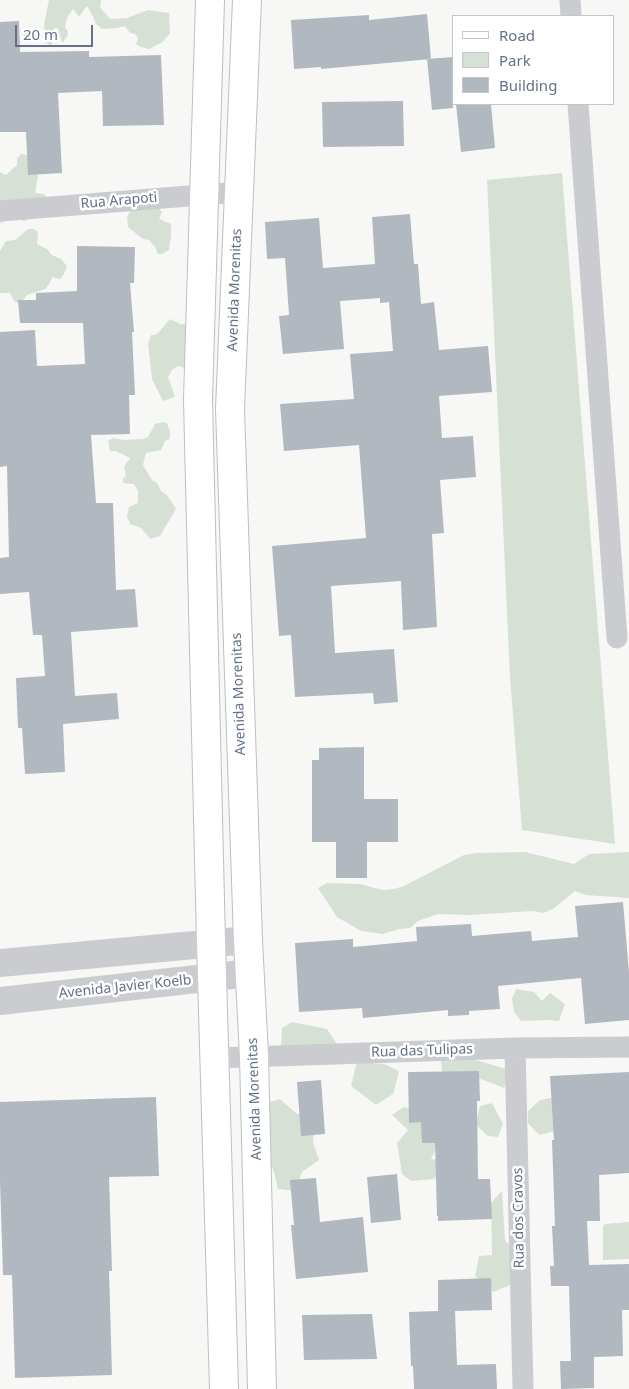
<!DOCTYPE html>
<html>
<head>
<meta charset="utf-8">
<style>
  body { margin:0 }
  #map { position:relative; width:629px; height:1389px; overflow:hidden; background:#f7f8f5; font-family:"Noto Sans",sans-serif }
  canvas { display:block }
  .legend { position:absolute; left:452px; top:15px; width:162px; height:90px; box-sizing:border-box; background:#fff; border:1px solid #c1c6cf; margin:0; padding:6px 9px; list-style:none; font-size:15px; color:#647188 }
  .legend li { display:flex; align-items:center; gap:10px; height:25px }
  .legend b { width:25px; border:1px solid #c1c6cf }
  .scale { position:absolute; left:15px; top:25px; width:78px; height:22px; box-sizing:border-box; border:2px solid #647188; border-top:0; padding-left:6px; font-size:15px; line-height:18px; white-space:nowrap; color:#647188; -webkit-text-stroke:4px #fff; paint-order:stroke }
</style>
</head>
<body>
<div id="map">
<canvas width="629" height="1389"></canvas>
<ul class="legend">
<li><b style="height:6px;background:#fff"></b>Road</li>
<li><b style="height:14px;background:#d7e0d5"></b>Park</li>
<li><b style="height:14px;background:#b2b8bf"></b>Building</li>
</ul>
<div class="scale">20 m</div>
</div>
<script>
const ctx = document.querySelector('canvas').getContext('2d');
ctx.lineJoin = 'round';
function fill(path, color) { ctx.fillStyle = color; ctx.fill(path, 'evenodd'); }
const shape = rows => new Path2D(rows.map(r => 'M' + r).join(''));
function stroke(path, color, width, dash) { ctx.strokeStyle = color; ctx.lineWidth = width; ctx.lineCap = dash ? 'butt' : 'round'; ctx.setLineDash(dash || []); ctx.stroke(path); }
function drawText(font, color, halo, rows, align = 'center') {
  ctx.font = font + ' "Noto Sans",sans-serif'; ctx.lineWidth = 5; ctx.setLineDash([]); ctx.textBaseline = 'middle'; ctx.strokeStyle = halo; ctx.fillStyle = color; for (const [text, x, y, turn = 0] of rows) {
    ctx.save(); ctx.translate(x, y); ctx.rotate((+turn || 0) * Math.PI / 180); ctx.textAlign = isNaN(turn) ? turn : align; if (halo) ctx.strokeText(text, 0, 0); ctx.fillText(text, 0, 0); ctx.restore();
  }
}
fill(shape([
  [49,0,101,0,100,7,110,19,127,18,148,10,169,13,170,33,163,42,149,49,141,47,136,44,138,38,135,34,130,33,125,26,117,28,102,29,95,23,94,18,87,6,79,17,73,9,67,18,65,27,68,32,67,37,62,43,58,28,54,28,53,40,51,46,45,42,44,24],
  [21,154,33,156,35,160,38,176,35,193,44,194,52,208,24,221,14,217,0,223,0,172,6,175,17,165,17,158],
  [562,173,615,844,522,830,510,677,487,180],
  [156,204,162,212,159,219,171,224,171,236,169,250,162,254,158,254,155,247,149,240,143,239,128,227,127,217,134,205],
  [28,229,34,229,38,232,37,244,47,249,52,255,61,259,67,266,64,274,60,279,52,277,50,283,45,289,27,295,20,304,14,301,10,293,0,293,0,251,6,241,15,240],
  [170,319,180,324,189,324,187,369,178,366,172,370,168,377,175,397,163,401,152,379,148,344,151,335,155,335,159,332],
  [164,422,167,423,170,432,170,439,165,441,161,450,146,453,143,465,152,480,157,483,161,491,167,495,176,509,160,536,150,539,141,528,130,524,127,516,129,507,138,503,138,491,134,484,123,483,123,478,126,476,124,467,130,458,116,451,110,451,108,441,113,438,123,440,143,439,148,437,155,424],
  [525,852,574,864,589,854,629,852,629,898,585,895,575,891,553,909,543,913,533,911,469,915,438,914,418,921,410,928,399,929,383,934,361,931,337,917,318,888,327,883,360,884,382,890,394,889,404,886,464,855,476,853],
  [516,989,534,992,542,1001,550,993,565,1004,559,1021,549,1020,521,1021,514,1012,512,999],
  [292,1022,327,1029,337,1044,281,1046,282,1028],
  [440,1054,455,1054,510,1070,504,1088,476,1077,443,1078],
  [357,1062,384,1064,399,1071,393,1094,376,1105,351,1086],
  [555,1097,559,1130,539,1135,528,1123,528,1111,540,1100],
  [280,1099,297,1114,316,1116,313,1142,319,1160,302,1172,296,1191,278,1189,274,1172,263,1141,263,1104],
  [492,1103,503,1124,498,1137,488,1136,476,1125,480,1106],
  [404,1107,426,1113,443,1135,431,1159,447,1161,434,1179,411,1181,402,1174,397,1143,408,1130,392,1115],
  [502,1191,505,1241,516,1249,513,1284,493,1292,475,1276,479,1256,492,1255,491,1203],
  [629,1222,629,1259,603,1260,603,1226,605,1224]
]), '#d7e0d5');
fill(shape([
  [427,14,431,59,321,69,321,67,294,69,291,20,369,15,369,20],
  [19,21,20,52,89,51,89,57,161,55,164,125,103,126,102,91,58,93,62,173,28,175,26,132,0,132,0,22],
  [453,57,453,108,432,110,427,59],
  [403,101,404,146,323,147,322,102],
  [456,104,491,104,495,148,461,152],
  [410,214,414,264,418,264,421,304,434,302,439,350,488,346,492,392,439,396,442,438,473,436,476,477,440,480,444,533,432,534,437,627,403,630,401,581,331,586,335,653,394,649,398,702,374,704,373,693,295,697,291,635,279,636,272,546,366,538,359,445,284,451,280,404,354,399,350,354,393,351,389,302,380,303,380,298,340,301,344,349,283,354,279,316,289,315,285,258,267,259,265,222,319,218,323,268,375,264,372,217],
  [77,246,135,247,134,283,130,283,134,332,132,332,135,395,129,395,130,434,91,435,96,503,113,503,116,590,135,589,138,627,71,632,75,696,117,693,119,719,63,724,65,772,25,774,22,728,18,728,16,678,45,676,42,635,33,635,29,592,0,594,0,558,9,557,7,466,0,467,0,332,35,330,37,366,85,364,83,323,20,323,18,300,36,300,36,293,77,291],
  [364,747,364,799,398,799,398,842,367,842,367,878,336,878,336,842,312,842,312,760,319,760,319,748],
  [623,902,629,972,629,1020,585,1024,581,978,498,986,500,1009,469,1011,469,1015,448,1016,448,1010,363,1018,362,1008,299,1012,295,943,353,939,353,947,417,941,416,927,471,924,472,936,531,931,532,941,578,937,575,906],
  [479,1071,480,1101,477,1101,478,1179,490,1179,492,1219,438,1221,438,1216,437,1216,435,1143,422,1143,421,1122,409,1123,408,1072],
  [629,1072,629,1173,599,1175,600,1221,587,1221,589,1265,629,1264,629,1310,622,1310,623,1356,594,1357,594,1388,561,1389,560,1361,571,1361,569,1286,551,1286,550,1266,554,1266,552,1226,555,1226,552,1140,554,1140,550,1076],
  [321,1080,325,1134,301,1136,297,1082],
  [156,1097,159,1176,109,1177,112,1271,109,1271,112,1375,15,1378,12,1275,3,1275,0,1181,0,1102],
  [397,1174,401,1220,371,1223,367,1177],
  [316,1178,320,1222,363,1217,368,1272,296,1279,291,1225,294,1225,290,1180],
  [491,1278,492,1310,455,1311,457,1365,496,1364,497,1389,414,1389,413,1366,411,1366,409,1312,438,1311,438,1280],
  [372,1314,377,1359,304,1360,302,1315]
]), '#b2b8bf');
const secondary = shape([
  [210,0,198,400,211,942,224,1389],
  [247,0,230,409,248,940,254,1056,262,1389]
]);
stroke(secondary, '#bbbfc5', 30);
stroke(shape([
  [570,0,571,16],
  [578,104,617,638],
  [0,211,239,192],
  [515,1048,523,1389],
  [215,1058,515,1048,629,1047]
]), '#caccd0', 21);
stroke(shape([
  [0,963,248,940],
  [0,1001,250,973]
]), '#caccd0', 28);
stroke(secondary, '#fff', 28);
drawText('14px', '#647188', '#fff', [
  ["Rua Arapoti",119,201,-5],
  ["Avenida Morenitas",235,290,-88],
  ["Avenida Morenitas",239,694,-92],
  ["Avenida Javier Koelb",125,987,-6],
  ["Rua das Tulipas",422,1051,-2],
  ["Avenida Morenitas",255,1099,-92],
  ["Rua dos Cravos",519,1218,-91]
]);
</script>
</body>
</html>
